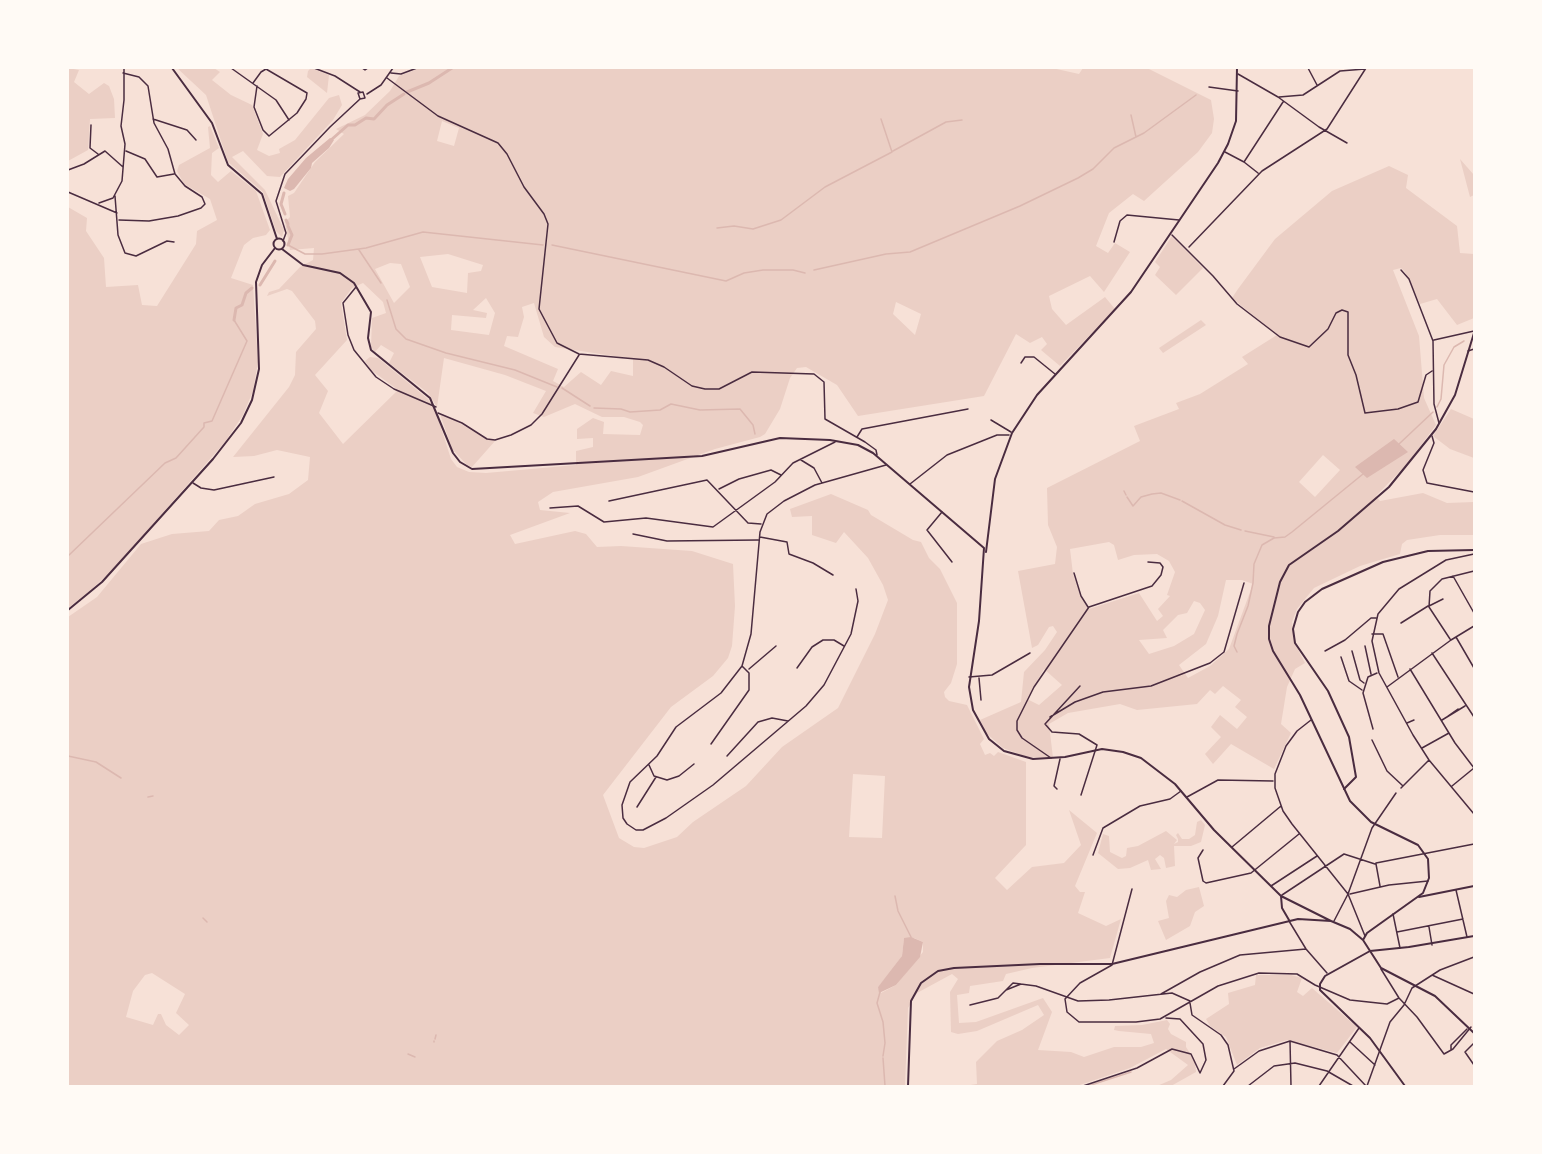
<!DOCTYPE html>
<html>
<head>
<meta charset="utf-8">
<style>
  body { margin:0 }
  #map { position:relative; width:1542px; height:1154px; overflow:hidden; background:#f7e1d7; font-family:"DejaVu Sans",sans-serif }
  canvas { display:block }
  .frame { position:absolute; inset:0; border:69px solid #fffaf5; pointer-events:none }
</style>
</head>
<body>
<div id="map">
<canvas width="1542" height="1154"></canvas>
<div class="frame"></div>
</div>
<script>
const ctx = document.querySelector('canvas').getContext('2d');
ctx.lineJoin = 'round';
function fill(path, color) { ctx.fillStyle = color; ctx.fill(path, 'evenodd'); }
const shape = rows => new Path2D(rows.map(r => 'M' + r).join(''));
function stroke(path, color, width, dash) { ctx.strokeStyle = color; ctx.lineWidth = width; ctx.lineCap = dash ? 'butt' : 'round'; ctx.setLineDash(dash || []); ctx.stroke(path); }
fill(shape([
  [68,68,79,70,74,82,89,94,104,83,109,86,114,99,115,118,90,119,88,150,68,161],
  [177,68,214,68,220,72,212,80,231,95,252,105,263,134,257,150,269,156,280,153,279,149,295,140,329,98,339,95,342,105,333,120,280,177,267,176,243,151,232,157,265,190,284,230,282,237,276,231,263,192,228,162,206,95],
  [311,68,329,75,327,93,307,77,308,71],
  [420,68,1052,68,1079,74,1083,68,1149,69,1211,100,1214,119,1212,133,1198,152,1144,201,1133,194,1109,213,1096,246,1108,253,1115,243,1130,252,1104,292,1090,276,1049,296,1052,309,1066,325,1105,297,1115,309,1060,366,1041,350,1047,344,1042,337,1030,343,1016,334,984,396,858,416,837,385,806,367,797,368,790,378,780,409,765,434,760,437,715,449,638,477,553,492,538,502,540,510,570,513,510,535,515,544,575,531,586,534,597,547,621,546,692,551,733,564,735,606,732,646,728,658,713,676,671,707,603,795,619,838,634,847,644,848,677,837,693,822,746,786,782,747,838,708,875,634,888,600,883,585,868,558,844,532,836,543,812,535,812,516,792,517,790,509,831,494,868,510,871,515,913,540,921,542,929,558,940,569,957,603,957,664,951,683,944,692,945,697,949,701,967,705,984,739,980,744,985,755,990,753,994,756,998,752,1026,762,1026,845,995,878,1007,890,1032,867,1064,863,1081,845,1069,810,1097,833,1075,886,1080,892,1085,892,1078,913,1106,926,1121,919,1110,958,1032,968,1006,974,1003,981,970,986,969,993,957,995,959,1023,976,1022,1043,998,1052,1012,1038,1050,1071,1052,1084,1057,1114,1047,1141,1047,1154,1043,1151,1034,1119,1031,1114,1030,1115,1026,1142,1025,1167,1020,1170,1024,1168,1029,1171,1034,1186,1042,1186,1047,1195,1061,1196,1072,1171,1086,1157,1086,1171,1080,1188,1065,1166,1049,1130,1068,1077,1086,964,1086,977,1084,976,1062,997,1041,1022,1030,1044,1015,1038,1005,977,1031,958,1034,951,1032,950,992,958,979,952,974,917,993,908,1008,905,1086,68,1086,68,617,97,597,141,544,172,534,209,531,219,520,238,516,255,504,289,494,308,480,310,457,277,450,254,456,233,457,289,387,295,375,296,352,316,329,315,321,292,291,287,289,267,296,269,292,279,289,300,267,313,260,314,248,290,250,285,222,290,217,288,196,294,193,315,162,344,134,336,129,365,115,390,91,399,76],
  [442,121,459,128,454,146,437,141],
  [448,254,483,265,481,271,468,273,467,293,432,287,420,257],
  [390,263,401,264,410,287,394,303,375,269],
  [363,283,383,302,386,313,372,318,371,347,375,352,381,345,394,353,389,363,428,393,437,407,444,358,505,375,546,391,533,413,544,417,575,404,602,417,624,417,640,422,643,425,640,435,603,434,604,422,593,418,577,429,577,439,593,438,593,447,576,451,576,465,486,473,469,472,457,467,451,459,436,412,428,399,378,358,370,357,365,361,371,370,398,390,343,444,319,413,328,391,315,375,347,340,341,303,352,288],
  [486,298,495,313,489,335,451,330,452,315,486,318,487,313,473,310],
  [896,302,921,314,915,335,893,314],
  [534,303,544,337,555,347,633,359,633,376,611,371,601,385,581,372,564,387,553,381,558,369,504,346,507,336,518,337,524,317,522,307],
  [853,774,885,776,882,838,849,837],
  [904,938,914,938,923,942,923,952,896,985,881,993,878,987,897,965,902,956],
  [152,973,185,994,176,1013,189,1025,179,1035,166,1025,161,1014,158,1014,153,1025,126,1017,133,991,145,975],
  [210,126,219,148,212,153,211,175,218,182,231,171,256,191,270,230,266,235,253,238,244,245,231,278,253,285,258,362,253,391,243,415,225,442,117,565,91,590,68,608,68,207,87,218,86,231,104,258,106,287,138,285,142,305,157,306,196,244,197,231,217,220,210,199,184,184,177,171,179,165,210,148,208,127],
  [1460,159,1474,175,1474,195,1470,197],
  [1389,166,1408,175,1406,188,1457,226,1460,253,1474,254,1474,318,1457,325,1437,299,1420,304,1405,272,1401,268,1393,270,1419,336,1424,398,1436,425,1407,464,1376,496,1380,501,1423,493,1447,503,1474,502,1474,535,1440,535,1407,540,1402,544,1400,554,1360,566,1314,588,1297,609,1292,622,1294,642,1305,663,1295,669,1287,687,1281,724,1291,733,1274,769,1231,744,1213,764,1205,754,1221,737,1211,727,1220,715,1237,729,1247,717,1235,707,1241,700,1223,686,1215,694,1210,690,1197,704,1137,710,1120,704,1068,713,1049,724,1053,758,1027,757,1003,748,986,733,980,720,1021,702,1024,672,1045,650,1057,632,1053,626,1049,627,1038,645,1032,648,1018,571,1055,564,1057,547,1048,525,1047,488,1140,441,1134,426,1179,409,1176,403,1200,394,1248,364,1242,357,1277,335,1232,298,1238,289,1275,239,1332,191],
  [1323,455,1340,470,1315,497,1299,482],
  [1109,542,1114,545,1118,560,1134,555,1157,554,1169,561,1175,572,1167,595,1170,596,1158,609,1163,616,1157,621,1139,593,1089,609,1081,598,1073,574,1070,549],
  [1226,580,1242,580,1253,584,1229,649,1210,666,1188,678,1179,665,1206,644,1218,616],
  [1194,601,1200,603,1205,610,1194,634,1174,646,1149,654,1139,640,1167,638,1163,630,1178,615,1187,613],
  [1044,669,1062,685,1039,705,1027,699],
  [1172,236,1203,268,1176,295,1155,275,1160,267,1155,262],
  [1201,320,1206,325,1163,353,1159,348],
  [1451,409,1474,419,1474,458,1450,449,1433,436],
  [440,414,443,414,484,437,495,441,472,467,467,465,452,449],
  [1201,820,1205,825,1201,842,1191,846,1174,846,1175,866,1166,868,1164,858,1160,855,1155,859,1161,869,1151,870,1148,860,1130,868,1118,869,1098,853,1103,834,1109,836,1110,852,1122,858,1126,856,1127,848,1138,846,1166,831,1177,840,1174,844,1178,842,1178,839,1176,835,1178,833,1182,839,1189,839,1195,835,1197,822],
  [1199,887,1204,906,1195,912,1190,926,1166,940,1158,921,1169,918,1166,901,1169,895,1177,897,1186,890],
  [1256,975,1291,975,1302,978,1297,992,1303,996,1312,988,1357,1027,1337,1053,1287,1040,1260,1048,1237,1065,1226,1037,1210,1026,1206,1019,1229,1004,1228,993,1255,985]
]), '#ebcfc5');
fill(shape([
  [330,138,334,140,329,148,312,163,311,168,294,189,290,191,284,188,288,179,306,158],
  [1394,439,1408,452,1367,478,1355,467],
  [911,937,923,942,920,957,896,985,879,993,878,987,902,956,904,938]
]), '#dcb8b0');
stroke(shape([
  [1131,115,1136,137],
  [893,151,946,122,962,120],
  [717,228,734,226,753,229,781,220,825,187,892,152,881,119],
  [288,245,305,254,322,254,366,248,423,232,543,245],
  [552,245,726,281,744,273,763,270,793,270,805,273],
  [359,250,381,283],
  [814,270,886,254,910,252,1020,206,1078,178,1093,169,1114,148,1144,133,1196,95],
  [387,300,396,329,406,339,446,353,515,370,557,387],
  [562,388,590,406],
  [1437,407,1441,399,1444,365,1454,347,1464,341],
  [594,408,621,409,630,412,660,410,671,404,700,410,740,409,753,425,755,434],
  [1399,444,1433,412],
  [1124,491,1126,495],
  [1127,497,1133,506,1141,497,1152,494,1161,493,1180,500],
  [1182,501,1225,525,1241,530],
  [1245,531,1274,537],
  [68,556,165,463,176,458,204,427,204,423,212,421,247,341,234,320],
  [1237,652,1234,646,1237,634,1248,606,1253,583,1254,564,1262,545,1274,538,1285,537,1292,532,1363,474],
  [68,756,96,762,121,778],
  [148,797,153,796],
  [895,896,898,911,911,937],
  [203,918,207,922],
  [880,992,877,1003,883,1022,885,1043,883,1056],
  [435,1039,436,1035],
  [434,1042,434,1041],
  [408,1054,415,1057],
  [883,1058,885,1086],
  [1088,1086,1131,1072]
]), '#dcb8b0', 1.5);
stroke(shape([
  [407,92,429,83,452,68],
  [331,140,348,125,355,125,366,118,374,119,387,105,404,94],
  [284,193,281,204,285,214],
  [286,220,288,224],
  [288,245,292,235,288,226],
  [260,285,275,261],
  [234,320,236,308,242,305,246,293,252,288]
]), '#dcb8b0', 3);
stroke(shape([
  [231,68,276,100,289,120],
  [314,68,335,76,360,92],
  [362,68,365,70,368,68],
  [1308,68,1317,85],
  [391,73,401,74,417,68],
  [1238,74,1278,97,1319,127,1347,143],
  [387,78,438,116,498,143,507,154,524,187,544,214,548,224,539,309,557,343,579,354,648,360,664,367,692,386,705,389,719,389,752,372,814,374,824,382,825,419,865,442,876,450,877,455],
  [253,83,261,72,266,69,307,93,306,99,297,113,269,136,263,130,254,107,257,86],
  [1209,87,1238,91],
  [367,94,381,85,393,68],
  [1279,97,1303,95,1340,71,1365,69],
  [153,119,187,130,196,140],
  [91,125,90,148,98,154],
  [126,151,145,159,157,177,174,174],
  [1225,152,1244,162,1258,173],
  [1244,162,1283,102],
  [68,170,84,164,105,151,123,167],
  [68,192,117,213],
  [115,196,118,235,125,253,136,256,167,241,174,242],
  [99,203,113,198,122,181,125,144,121,126,124,100,124,68],
  [119,220,149,221,178,216,201,208,205,204,202,197,185,186,175,174,168,149,154,123,148,86,139,77,123,73],
  [1172,235,1213,276,1237,304,1280,337,1309,347,1328,329,1336,313,1342,310,1348,312,1348,355,1356,375,1365,413,1398,409,1418,402,1426,375,1432,371],
  [283,241,286,233,276,201,285,174,330,127,360,99,365,98,363,92,358,93,360,99],
  [1114,242,1120,221,1127,215,1179,220],
  [1189,247,1262,171,1327,129,1366,68],
  [1401,270,1409,279,1433,341,1434,404,1439,423],
  [356,287,343,303,348,335,354,350,376,377,394,389,436,407],
  [1434,340,1474,331],
  [1468,351,1474,349],
  [1021,363,1025,357,1034,357,1055,374],
  [438,413,462,423,487,439,495,440,511,435,531,425,542,414,579,355],
  [991,420,1011,432],
  [1432,436,1434,443,1423,470,1427,483,1474,492],
  [857,437,862,429,968,409],
  [801,460,814,468,822,483],
  [193,483,201,488,214,490,274,477],
  [910,484,947,455,997,435,1009,435],
  [719,489,739,479,771,470,781,475],
  [609,501,707,480,748,523,761,524],
  [550,508,578,506,604,522,646,518,713,527,775,482,793,463,835,442],
  [942,512,927,530,952,562],
  [633,534,667,541,758,540],
  [760,537,787,542,789,554,813,563,833,575],
  [1474,554,1446,560,1399,589,1378,614,1372,641,1379,673,1413,735,1429,760,1474,814],
  [1074,573,1081,596,1088,607],
  [1453,576,1474,613],
  [856,589,858,601,851,634,824,685,806,706,713,785,666,818,643,830,636,830,627,824,623,818,622,805,630,782,657,756,676,727,721,693,742,666,751,634,760,532,767,514,784,501,815,485,886,465],
  [1429,606,1443,599],
  [1401,623,1428,606],
  [1372,634,1383,634,1398,677],
  [1456,637,1474,668],
  [1450,639,1429,607,1430,591,1442,579,1474,571],
  [1365,646,1371,674],
  [1325,651,1345,640,1371,618,1376,618],
  [1352,651,1360,680,1364,683],
  [1432,653,1474,717],
  [1341,657,1349,681,1362,690],
  [797,668,812,647,823,640,834,640,844,646],
  [749,669,776,646],
  [1410,669,1455,743,1474,768],
  [969,677,992,675,1030,653],
  [979,678,981,700],
  [1080,686,1045,724,1052,732,1079,734,1097,745,1081,795],
  [1387,687,1451,640,1474,626],
  [1448,716,1458,709],
  [1050,717,1075,702,1103,692,1151,686,1210,663,1224,652,1244,583],
  [1311,720,1297,731,1286,746,1275,774,1275,788,1283,811,1292,824,1348,894,1365,936],
  [1442,720,1465,706],
  [1407,723,1414,720],
  [1373,729,1363,693,1368,677,1377,673],
  [1372,740,1387,771,1403,786],
  [711,744,749,690,749,673,742,666],
  [1422,748,1449,733],
  [727,756,758,722,772,718,788,721],
  [1051,758,1022,738,1017,730,1017,721,1034,687,1089,607,1152,586,1161,575,1163,567,1160,563,1148,562],
  [649,765,654,776,667,780,679,776,694,764],
  [1452,786,1474,768],
  [1401,788,1429,760],
  [1057,789,1054,786,1060,759],
  [1187,797,1218,780,1273,781],
  [637,807,656,777],
  [1232,847,1281,806],
  [1203,850,1198,858,1203,881,1206,883,1251,873,1299,834],
  [1093,855,1103,828,1140,806,1170,799,1181,791],
  [1376,863,1474,844],
  [1376,864,1380,886],
  [1271,886,1317,856],
  [1132,889,1112,965,1080,983,1065,999,1067,1012,1079,1022,1136,1022,1160,1019,1218,986,1259,973,1297,974,1315,985,1350,1000,1387,1004,1399,998],
  [1456,890,1467,937],
  [1350,894,1389,885,1428,881],
  [1282,895,1344,854,1375,864],
  [1393,914,1400,948],
  [1289,921,1306,949,1327,973],
  [1334,921,1348,894,1372,828,1396,793],
  [1429,927,1432,945],
  [1397,932,1463,919],
  [1381,969,1399,998,1417,1017,1444,1054,1453,1049,1471,1027],
  [1432,975,1474,994],
  [1006,990,1021,984],
  [1161,994,1200,972,1240,955,1306,949],
  [1190,1003,1192,1015,1221,1035,1228,1045,1234,1071,1223,1086],
  [970,1005,998,998,1013,983,1036,986,1078,1001,1109,1000,1172,993,1190,1001],
  [1290,1041,1291,1086],
  [1350,1042,1375,1065],
  [1474,1043,1465,1052,1474,1065],
  [1451,1050,1451,1045,1467,1029],
  [1234,1069,1259,1051,1290,1041,1337,1055,1366,1086],
  [1083,1086,1137,1068,1172,1049,1191,1054,1200,1073,1206,1060,1203,1044,1180,1019,1166,1018],
  [1248,1086,1274,1066,1295,1063,1327,1071,1353,1086],
  [1281,1086,1290,1086],
  [1319,1086,1359,1028],
  [1367,1086,1390,1022,1404,1005,1412,988,1440,970,1474,957]
]), '#4a2c40', 1.5);
stroke(shape([
  [986,552,995,479,1012,433,1037,395,1131,292,1218,163,1228,144,1236,121,1237,68],
  [68,610,102,582,213,459,241,423,252,400,259,369,256,282,262,265,275,248],
  [1344,789,1356,777,1349,737,1328,691,1295,643,1293,629,1298,612,1305,602,1322,589,1383,562,1428,551,1474,550],
  [1419,897,1474,886],
  [1370,951,1325,976,1320,984,1320,990,1370,1038,1405,1086]
]), '#4a2c40', 2);
stroke(shape([
  [172,68,212,123,228,165,262,194,277,239],
  '273.5 244a5.5 5.5 0 1 1 11 0a5.5 5.5 0 1 1-11 0Z',
  [282,249,303,265,340,273,354,283,371,312,368,338,371,350,430,398,453,453,460,462,472,469,702,456,780,438,830,440,858,445,873,453,984,548,979,621,969,687,973,710,989,739,1004,751,1033,759,1065,757,1102,749,1123,752,1141,758,1175,784,1214,830,1281,896,1331,921],
  [1281,896,1282,908,1289,920],
  [1363,940,1367,933,1423,893,1429,878,1428,859,1418,845,1371,822,1350,801,1300,695,1273,651,1269,639,1269,626,1280,582,1289,565,1338,531,1389,487,1436,429,1455,395,1474,333],
  [1409,947,1474,936],
  [1370,951,1409,947],
  [908,1086,911,1001,921,983,938,971,954,968,1040,964,1112,964,1298,919,1331,921,1350,929,1363,940,1381,968,1435,996,1474,1033]
]), '#4a2c40', 2);
</script>
</body>
</html>
